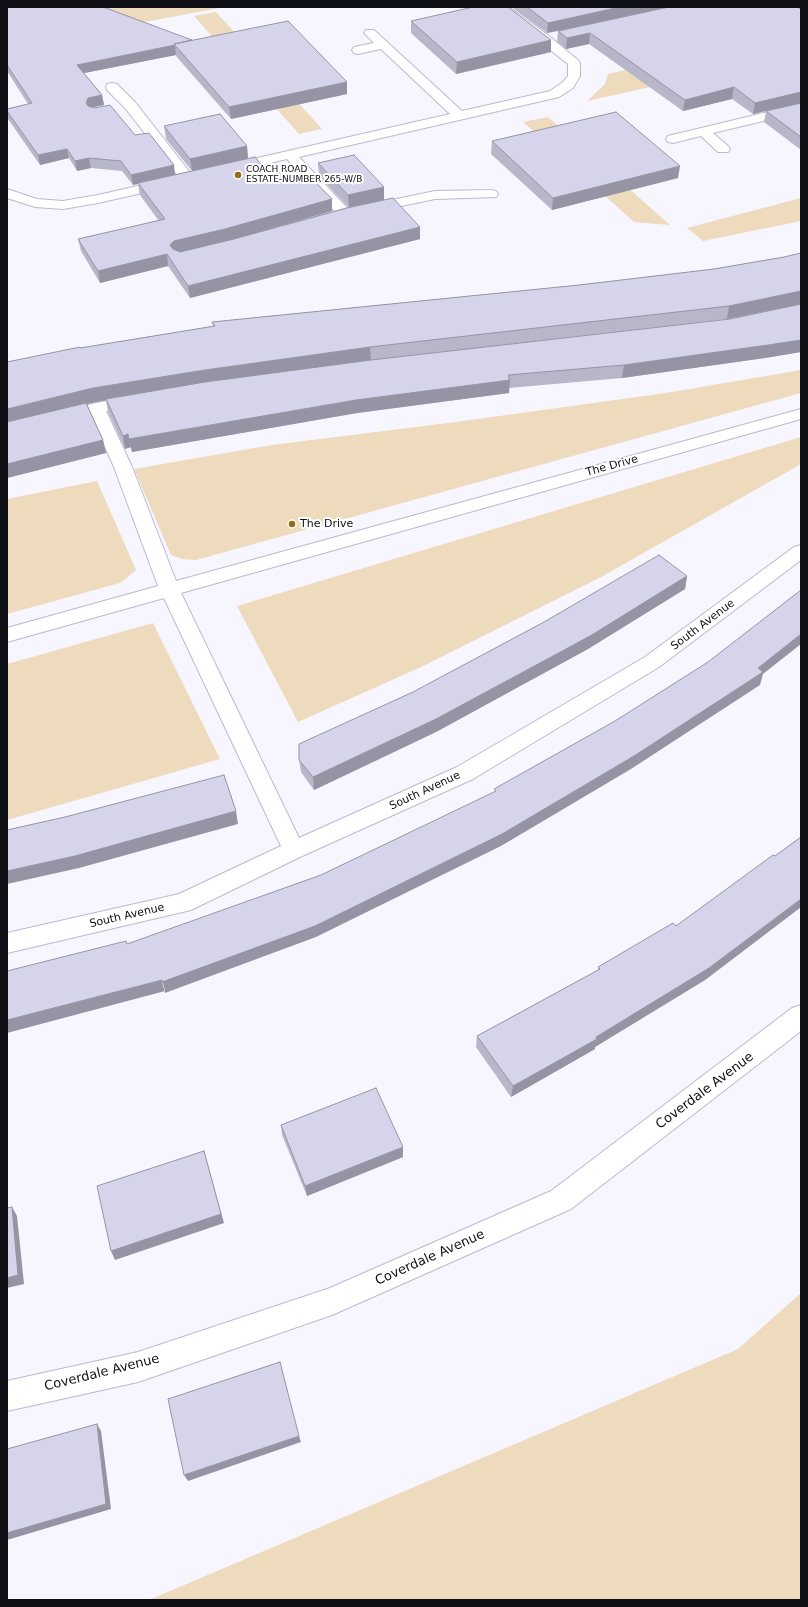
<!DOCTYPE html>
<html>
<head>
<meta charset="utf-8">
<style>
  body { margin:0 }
  #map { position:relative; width:808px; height:1607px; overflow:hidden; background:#f7f6ff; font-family:"DejaVu Sans",sans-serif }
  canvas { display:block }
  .frame { position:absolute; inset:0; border:8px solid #0f0f16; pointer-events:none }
</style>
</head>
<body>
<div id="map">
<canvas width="808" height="1607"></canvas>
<div class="frame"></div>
</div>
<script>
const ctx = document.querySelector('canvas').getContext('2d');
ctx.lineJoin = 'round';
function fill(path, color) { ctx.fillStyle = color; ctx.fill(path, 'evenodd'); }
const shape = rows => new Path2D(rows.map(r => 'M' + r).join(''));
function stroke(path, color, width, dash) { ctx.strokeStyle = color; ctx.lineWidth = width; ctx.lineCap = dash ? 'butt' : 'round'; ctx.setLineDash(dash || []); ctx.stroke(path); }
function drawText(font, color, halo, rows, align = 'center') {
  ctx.font = font + ' "DejaVu Sans",sans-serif'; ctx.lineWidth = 4; ctx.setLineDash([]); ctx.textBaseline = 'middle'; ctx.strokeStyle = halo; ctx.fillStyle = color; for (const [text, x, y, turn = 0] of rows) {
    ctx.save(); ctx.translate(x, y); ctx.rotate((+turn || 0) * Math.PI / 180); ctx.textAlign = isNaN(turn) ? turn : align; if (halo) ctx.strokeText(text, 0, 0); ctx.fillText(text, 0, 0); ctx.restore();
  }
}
fill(shape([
  [90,7,225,7,48,40],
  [216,12,322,129,299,134,194,16],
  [743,42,771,60,587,101,605,84,608,74],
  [548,117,670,225,634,222,523,122],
  [801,198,801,221,703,241,687,228],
  [801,370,801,393,196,560,182,559,171,555,134,469,272,445,456,422,666,393],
  [801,437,801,464,601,577,421,667,298,722,237,606],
  [97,481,136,570,120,583,7,614,7,499],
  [153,623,220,759,7,820,7,664],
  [801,1293,801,1600,149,1600,738,1349]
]), '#eedabc');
const minor = shape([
  [495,7,509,7,549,36,578,60,580,63,580,76,573,88,559,97,299,157,350,211,352,214,350,217,345,218,340,217,287,159,231,172,226,171,224,168,226,165,231,164,450,114,381,49,358,54,354,53,352,50,354,47,374,43,364,33,366,30,374,30,462,111,550,91,563,82,568,76,568,64,495,7],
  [112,83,117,84,135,102,192,175,194,178,192,181,187,182,182,181,125,108,107,90,106,87,107,84,112,83],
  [801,104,801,112,713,133,728,146,730,149,728,152,718,152,701,136,673,143,668,142,666,139,668,136,801,104],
  [168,179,173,180,175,183,173,186,98,203,63,209,35,207,7,198,7,189,37,199,63,201,98,195,168,179],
  [491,190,496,191,498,194,496,197,435,199,368,213,363,212,361,209,363,206,368,205,435,191,491,190],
  [136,396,142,397,144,401,142,405,106,411,132,467,176,581,801,409,801,419,181,593,299,838,457,767,645,657,794,547,801,545,801,560,659,667,473,779,302,856,191,910,7,953,7,933,179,894,281,846,164,598,7,642,7,628,158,586,114,467,90,414,7,434,7,424,96,403,136,396],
  [801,1005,801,1031,571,1209,332,1315,138,1382,7,1411,7,1381,138,1352,330,1288,551,1191,792,1008,801,1005]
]);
stroke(minor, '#bbb9ce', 2);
fill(minor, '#fff');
fill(shape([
  [7,7,192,40,347,82,347,94,231,119,176,56,176,55,84,73,102,95,104,105,93,107,135,135,175,175,192,171,166,139,164,126,247,146,248,159,270,175,332,199,332,211,232,239,348,207,319,176,318,163,384,187,384,200,420,227,420,239,190,298,168,266,100,283,81,251,78,239,159,221,140,195,138,184,133,185,122,171,91,168,77,171,69,158,40,165,8,119,7,116,7,109,28,104,7,71],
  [514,7,668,7,798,8,801,9,801,150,764,122,766,111,782,107,753,114,732,99,683,111,589,44,566,49,557,42,558,31,547,33,514,9],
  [411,21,551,52,456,74,411,33],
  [492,141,678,178,552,210,491,154],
  [801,253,801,304,727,319,371,360,730,319,801,304,801,352,765,358,622,378,509,388,509,393,357,413,132,452,131,447,125,449,108,412,106,400,87,404,103,440,106,453,7,478,80,348,213,326,212,322,579,285,714,269,784,257],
  [687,576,685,589,588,649,436,732,314,790,301,772,299,760],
  [801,837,801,907,705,980,595,1047,595,1049,511,1097,476,1047,477,1036,598,970,598,967,676,926],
  [281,1125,403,1157,307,1196,282,1135]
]), '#b8b6c9');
fill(shape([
  [620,7,668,7,547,33,548,23],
  [590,33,589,44,566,49,567,38],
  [551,40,551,52,456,74,457,62],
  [175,45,176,55,79,74,77,65],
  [347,82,347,94,231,119,229,107],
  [734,87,732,99,683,111,685,100],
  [801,92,801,103,753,114,755,103],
  [102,95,104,105,90,108,86,103,88,98],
  [247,146,248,159,192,171,190,159],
  [67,149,69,158,40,165,38,155],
  [89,158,91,168,77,171,75,161],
  [174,165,175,175,133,185,131,175],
  [680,166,678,178,552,210,553,198],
  [384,187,384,200,349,207,348,195],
  [332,199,332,211,227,241,176,253,170,245,174,241],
  [420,227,420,239,190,298,188,286],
  [167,254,168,266,100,283,98,271],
  [801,291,801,304,727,319,729,306],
  [801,340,801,352,765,358,622,378,624,365],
  [370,347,371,360,207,383,96,402,7,422,7,409,93,388,205,370],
  [510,380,509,393,357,413,132,452,129,439,356,400],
  [128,434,131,447,125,449,123,436],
  [103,440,106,453,7,478,7,464],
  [687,576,685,589,588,649,436,732,314,790,313,777],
  [801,634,801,644,763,674,760,685,631,769,501,846,316,937,165,993,162,982,758,668],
  [236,811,238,824,79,868,7,884,7,871],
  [801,899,801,907,705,980,595,1047,595,1049,511,1097,513,1086,596,1037],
  [162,980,165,991,7,1033,7,1020],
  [403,1147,403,1157,307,1196,305,1186],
  [204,1151,224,1223,115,1260,111,1251],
  [12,1207,17,1216,24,1284,7,1288,7,1278],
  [97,1424,101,1431,111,1509,7,1540,7,1533],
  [299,1436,301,1442,188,1481,184,1475]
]), '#9694a4');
const building = shape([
  [7,7,103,7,192,40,174,44,175,45,77,65,102,95,88,98,86,103,88,106,95,108,110,105,135,135,149,133,174,165,131,175,121,161,89,158,75,161,67,149,38,155,7,111,7,109,32,103,7,65,7,7],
  [473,7,508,7,551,40,457,62,411,21,473,7],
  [527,7,620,7,548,23,527,7],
  [669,7,797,7,801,9,801,92,755,103,734,87,685,100,590,33,567,38,558,31,669,7],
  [288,21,347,82,229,107,174,44,288,21],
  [801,103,801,137,766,111,801,103],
  [616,112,680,166,553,198,492,141,616,112],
  [220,114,247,146,190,159,164,126,220,114],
  [354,155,384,187,348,195,318,163,354,155],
  [255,157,270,175,302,168,332,199,225,229,174,241,170,245,173,249,180,252,234,239,347,208,393,198,420,227,188,286,167,254,98,271,78,239,165,219,138,183,255,157],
  [801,253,801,291,729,306,370,347,205,370,93,388,7,409,7,362,80,347,80,348,215,326,212,322,579,285,714,269,784,257,801,253],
  [801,304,801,340,768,345,624,365,508,375,510,380,356,400,129,439,128,434,123,436,106,399,205,382,371,360,730,319,801,304],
  [86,403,103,440,7,464,7,422,86,403],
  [659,555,687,576,590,636,436,719,313,777,299,760,299,744,413,692,544,622,659,555],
  [801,590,801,634,758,668,763,672,634,756,502,834,315,926,162,982,162,980,7,1020,7,971,126,941,127,944,321,875,496,791,494,789,615,721,708,662,801,590],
  [224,775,236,811,75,856,7,871,7,830,65,817,224,775],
  [801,837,801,899,709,968,596,1037,597,1039,513,1086,477,1036,600,969,598,967,673,923,676,926,773,855,775,856,801,837],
  [376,1088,403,1147,305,1186,281,1125,376,1088],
  [204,1151,221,1214,111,1251,97,1186,204,1151],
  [12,1207,18,1275,7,1278,7,1208,12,1207],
  [280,1362,299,1436,184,1475,168,1399,280,1362],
  [97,1424,106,1504,7,1533,7,1449,97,1424]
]);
fill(building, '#d6d4ea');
stroke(building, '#9694a4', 1);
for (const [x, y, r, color] of [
  [238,175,4,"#976a19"],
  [292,524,4,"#976a19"]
]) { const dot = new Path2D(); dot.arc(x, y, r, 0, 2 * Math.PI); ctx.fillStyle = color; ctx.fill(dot); stroke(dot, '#fff', 1.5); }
drawText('9px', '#0f0f16', '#fff', [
  ["COACH ROAD",246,170],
  ["ESTATE-NUMBER 265-W/B",246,180]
], 'left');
drawText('11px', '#0f0f16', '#fff', [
  ["The Drive",612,466,-15],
  ["South Avenue",703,625,-37],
  ["South Avenue",425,791,-25],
  ["South Avenue",127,916,-13]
]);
drawText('11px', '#0f0f16', '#fff', [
  ["The Drive",300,524]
], 'left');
drawText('13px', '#0f0f16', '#fff', [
  ["Coverdale Avenue",705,1091,-37],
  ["Coverdale Avenue",430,1258,-24],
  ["Coverdale Avenue",102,1373,-14]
]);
</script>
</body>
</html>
